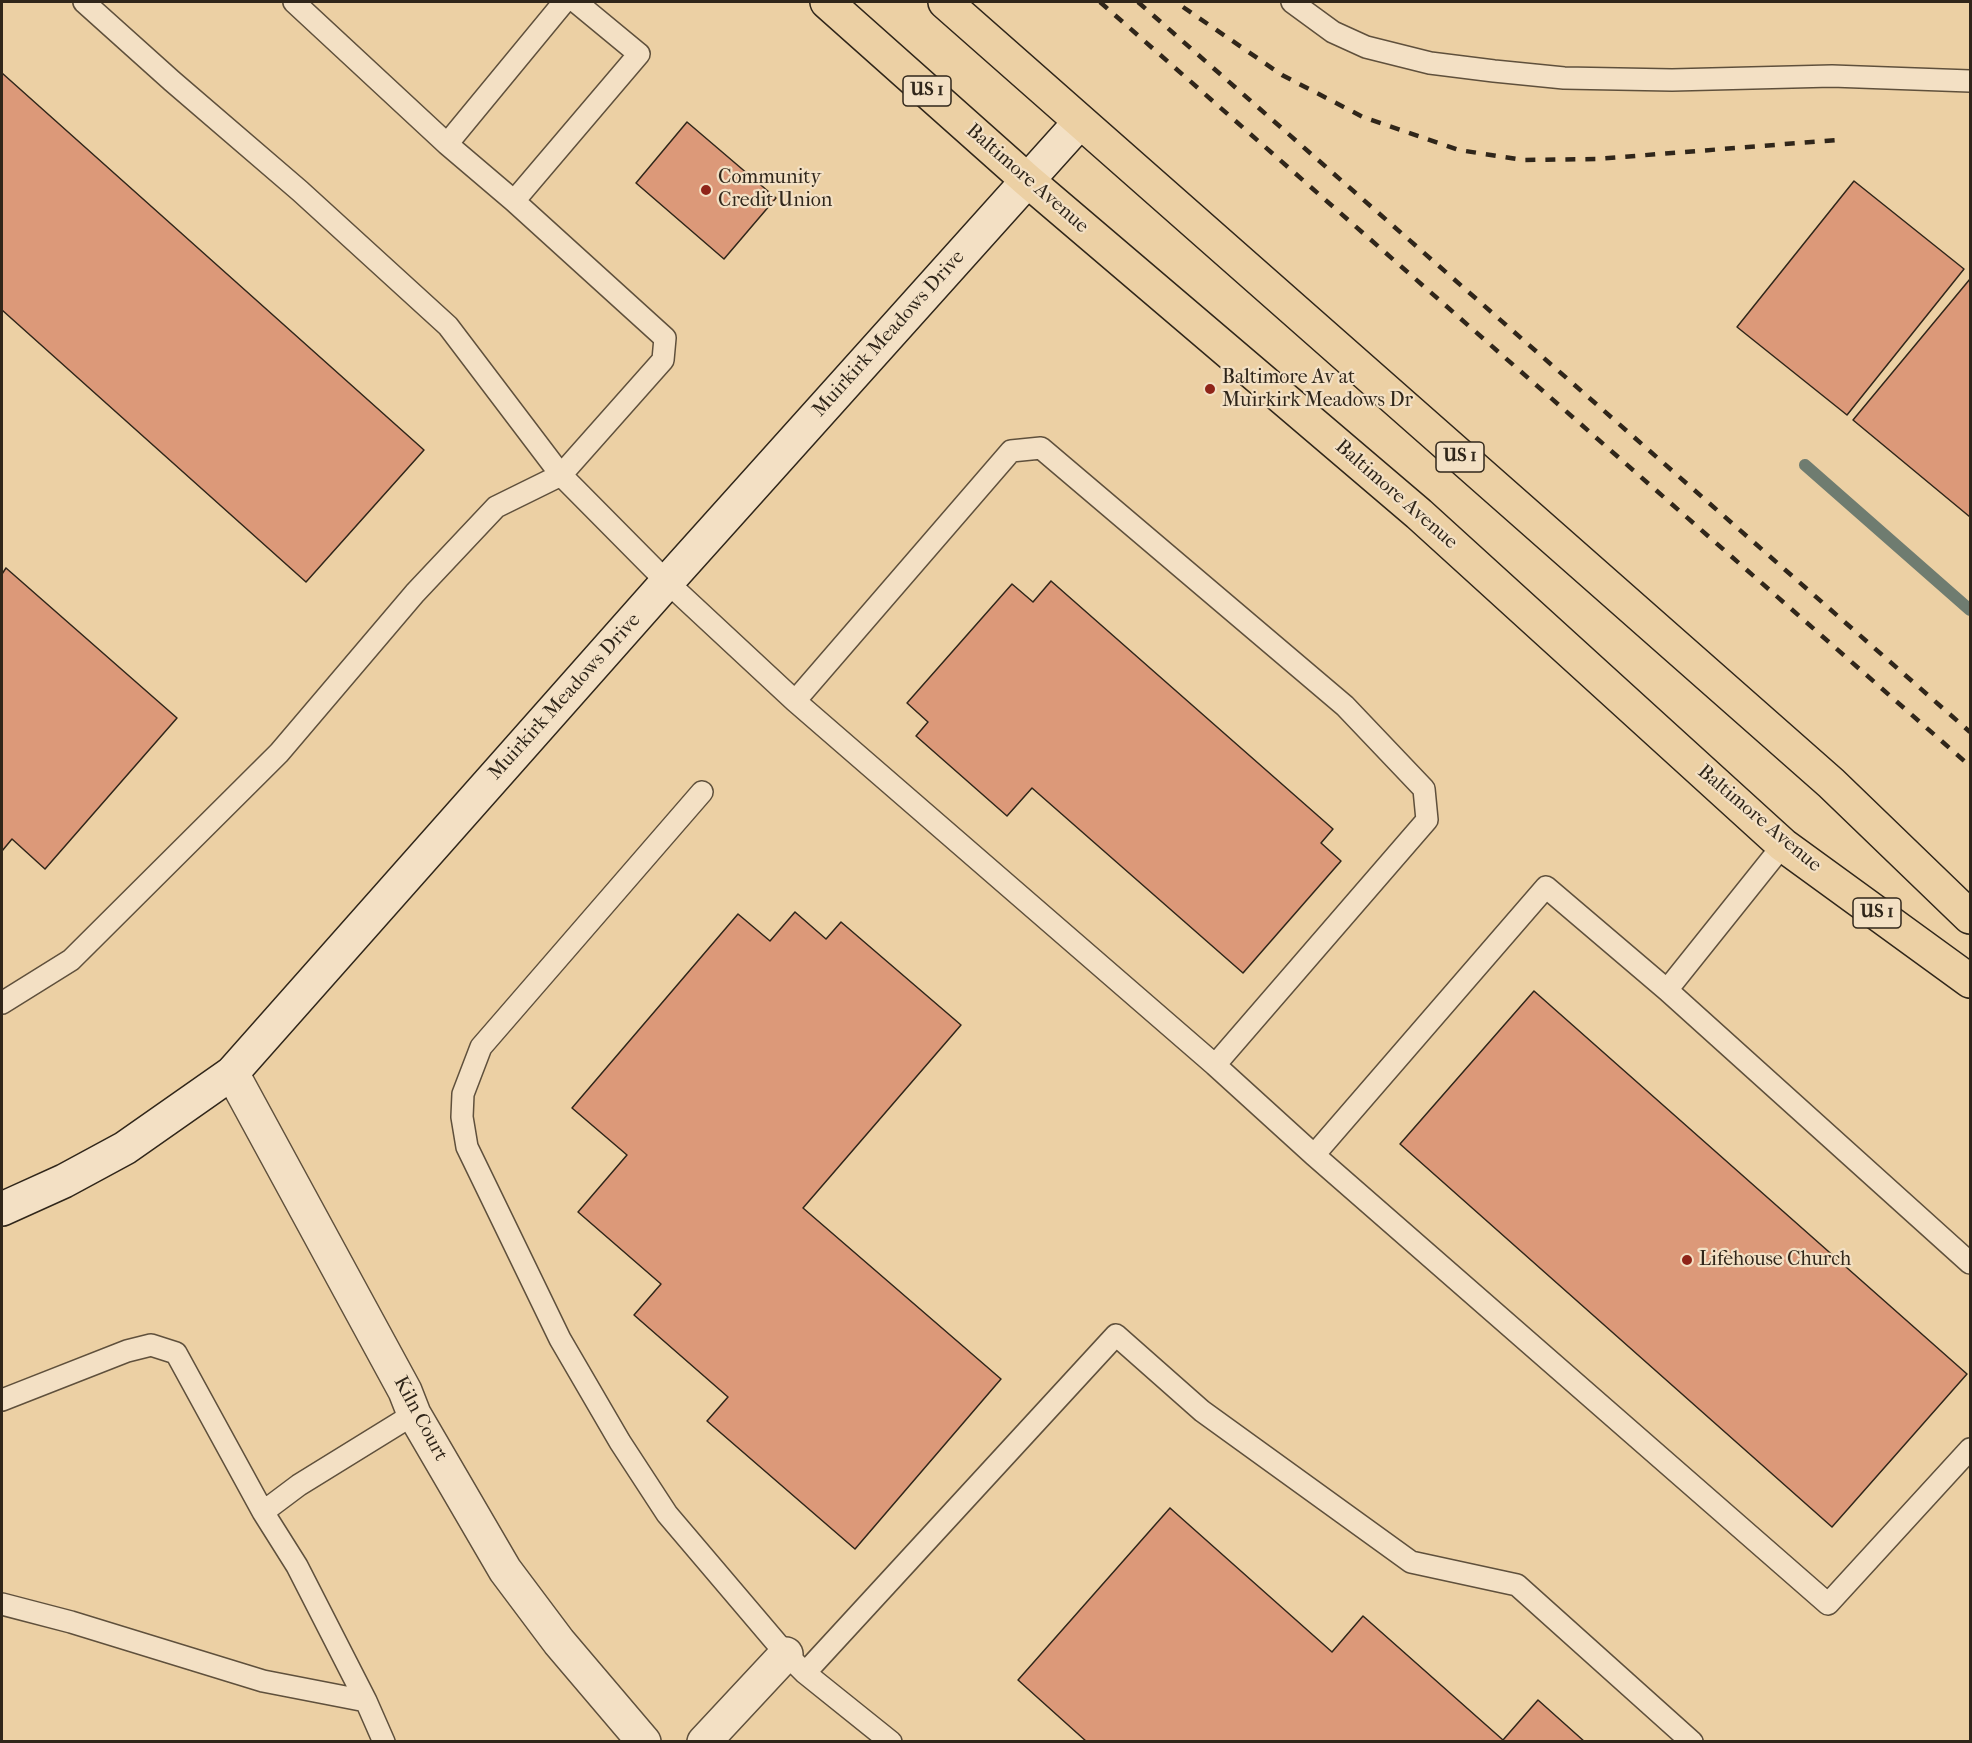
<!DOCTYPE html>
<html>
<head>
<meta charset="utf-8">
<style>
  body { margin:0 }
  #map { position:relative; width:1972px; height:1743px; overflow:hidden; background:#ecd0a4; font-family:"IM FELL French Canon",serif }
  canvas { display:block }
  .frame { position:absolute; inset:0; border:3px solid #30261a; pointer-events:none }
</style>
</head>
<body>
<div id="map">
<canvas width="1972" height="1743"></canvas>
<div class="frame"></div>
</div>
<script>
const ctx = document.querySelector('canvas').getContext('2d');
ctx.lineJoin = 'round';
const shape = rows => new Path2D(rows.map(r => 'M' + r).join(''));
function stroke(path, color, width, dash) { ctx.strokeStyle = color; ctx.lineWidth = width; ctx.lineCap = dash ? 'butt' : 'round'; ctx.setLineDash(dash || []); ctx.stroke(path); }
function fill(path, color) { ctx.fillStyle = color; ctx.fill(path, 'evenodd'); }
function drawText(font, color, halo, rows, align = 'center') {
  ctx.font = font + ' "IM FELL French Canon",serif'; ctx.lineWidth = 4.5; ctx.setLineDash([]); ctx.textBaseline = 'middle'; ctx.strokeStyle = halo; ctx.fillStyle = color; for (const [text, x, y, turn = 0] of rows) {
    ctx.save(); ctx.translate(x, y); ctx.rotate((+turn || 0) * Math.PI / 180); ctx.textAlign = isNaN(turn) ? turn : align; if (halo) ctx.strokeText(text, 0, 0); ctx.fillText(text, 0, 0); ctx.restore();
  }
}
stroke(shape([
  [1805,465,1970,610]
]), '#6f7c70', 12);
const building = shape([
  [2,73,424,450,306,582,2,310,2,73],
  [687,122,776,198,724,259,636,183,687,122],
  [1854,181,1964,269,1847,415,1737,327,1854,181],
  [1970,279,1970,517,1853,420,1970,279],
  [6,568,177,718,45,869,12,839,2,851,2,574,6,568],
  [1051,581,1333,829,1321,843,1341,861,1243,973,1032,788,1007,816,916,736,928,722,907,703,1012,584,1033,602,1051,581],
  [795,912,826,939,841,922,961,1025,803,1208,1001,1379,855,1549,707,1421,728,1397,634,1315,661,1284,578,1212,627,1155,572,1108,738,914,770,941,795,912],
  [1534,991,1967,1374,1832,1527,1400,1144,1534,991],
  [1170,1508,1332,1652,1363,1616,1503,1740,1538,1700,1585,1742,1087,1742,1018,1680,1170,1508]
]);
fill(building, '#dc9979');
stroke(building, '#30261a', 1.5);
const service = shape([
  [84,2,172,81,300,191,448,326,561,475,667,582,795,701,1215,1065,1427,820,1424,789,1345,706,1041,448,1011,451,795,701],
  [1292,2,1333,32,1366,47,1430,63,1494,71,1564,78,1672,80,1832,76,1970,81],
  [447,144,564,2],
  [514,201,639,54,576,2],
  [702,792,481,1047,463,1094,462,1117,467,1147,560,1339,620,1442,667,1514,786,1654,805,1673,891,1742],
  [1783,845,1667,990,1970,1263],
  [2,1003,71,960,279,753,415,593,496,507,561,475,663,360,665,338,514,201,447,144,294,2],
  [1215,1065,1314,1155,1828,1604,1970,1449],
  [1314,1155,1546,887,1667,990],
  [2,1400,127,1351,151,1345,176,1353,263,1512,297,1566,366,1701],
  [263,1512,299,1485,414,1414],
  [2,1604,71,1622,263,1681,366,1701,384,1742],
  [805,1673,1116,1335,1202,1411,1411,1562,1517,1585,1692,1742]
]);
const minor = shape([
  [232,1073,405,1391,414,1414,505,1570,559,1642,644,1742],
  [704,1742,786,1654]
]);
const secondary = shape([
  [2,1209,64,1181,125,1148,232,1073,667,582,1080,122]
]);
const primary = shape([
  [827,2,1027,180,1419,514,1783,845,1970,981],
  [945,2,1831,783,1970,917]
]);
stroke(service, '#5f503c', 24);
stroke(minor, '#5f503c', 36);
stroke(secondary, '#30261a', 36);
stroke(primary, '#30261a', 36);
stroke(service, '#f3e0c4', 21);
stroke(minor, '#f3e0c4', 33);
stroke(secondary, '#f3e0c4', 33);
stroke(primary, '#ecd0a4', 33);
stroke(shape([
  [1100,2,1970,766],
  [1138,2,1970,732],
  [1183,7,1282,75,1363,117,1459,150,1523,160,1596,159,1837,140]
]), '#30261a', 4.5, [10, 10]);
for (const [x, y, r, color] of [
  [706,190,6,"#8f2418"],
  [1210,389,6,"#8f2418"],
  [1687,1260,6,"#8f2418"]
]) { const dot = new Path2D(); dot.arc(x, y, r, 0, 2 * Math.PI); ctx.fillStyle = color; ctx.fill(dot); stroke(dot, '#f3e0c4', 2); }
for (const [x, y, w] of [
  [927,91,48],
  [1460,457,48],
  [1877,913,48]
]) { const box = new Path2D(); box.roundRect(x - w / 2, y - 15, w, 30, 4.5); ctx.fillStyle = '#f3e0c4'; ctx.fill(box); stroke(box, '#30261a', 1.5); }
drawText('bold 18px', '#30261a', null, [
  ["US 1",927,91],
  ["US 1",1460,457],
  ["US 1",1877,913]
]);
drawText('20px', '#30261a', '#f3e0c4', [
  ["Community",718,178],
  ["Credit Union",718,201],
  ["Baltimore Av at",1222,378],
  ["Muirkirk Meadows Dr",1222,401],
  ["Lifehouse Church",1699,1260]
], 'left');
drawText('20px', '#30261a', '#f3e0c4', [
  ["Baltimore Avenue",1027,179,41],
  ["Muirkirk Meadows Drive",889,334,-48],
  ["Baltimore Avenue",1396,495,41],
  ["Muirkirk Meadows Drive",565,697,-48],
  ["Baltimore Avenue",1759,819,40],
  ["Kiln Court",420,1419,62]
]);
</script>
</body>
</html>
